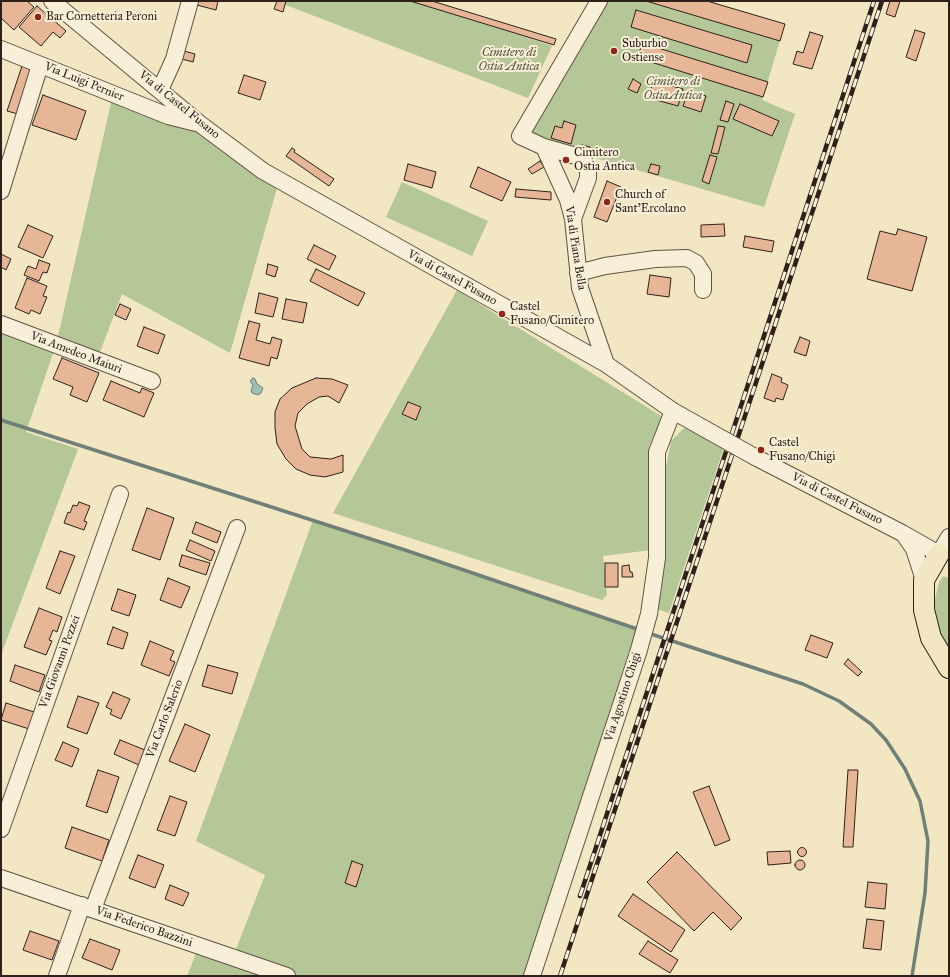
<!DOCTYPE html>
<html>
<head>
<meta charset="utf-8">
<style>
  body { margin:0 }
  #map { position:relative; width:950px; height:977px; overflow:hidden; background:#f2e7c2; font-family:"IM FELL Great Primer",serif }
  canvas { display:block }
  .frame { position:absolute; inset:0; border:2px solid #2e211c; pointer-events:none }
</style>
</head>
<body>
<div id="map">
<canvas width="950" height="977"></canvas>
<div class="frame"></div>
</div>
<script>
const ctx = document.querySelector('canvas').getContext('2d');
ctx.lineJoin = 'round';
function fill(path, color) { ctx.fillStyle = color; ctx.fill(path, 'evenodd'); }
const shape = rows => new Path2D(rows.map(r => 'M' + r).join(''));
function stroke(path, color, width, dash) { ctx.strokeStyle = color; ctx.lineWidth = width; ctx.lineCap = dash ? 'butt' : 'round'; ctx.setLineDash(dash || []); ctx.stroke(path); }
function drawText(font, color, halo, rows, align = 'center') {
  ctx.font = font + ' "IM FELL Great Primer",serif'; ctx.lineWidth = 4; ctx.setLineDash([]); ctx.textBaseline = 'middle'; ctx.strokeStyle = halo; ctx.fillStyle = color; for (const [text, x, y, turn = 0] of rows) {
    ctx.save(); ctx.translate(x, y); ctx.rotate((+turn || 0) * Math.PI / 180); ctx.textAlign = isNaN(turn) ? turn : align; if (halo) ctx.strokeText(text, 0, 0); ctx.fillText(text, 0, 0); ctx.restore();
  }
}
fill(shape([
  [284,1,420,1,552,46,528,98,283,4],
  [604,1,707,1,785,24,762,100,795,114,764,207,520,136],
  [113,94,200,124,279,181,230,353,122,294,97,360,56,345,26,432,78,449,1,655,1,324,56,345],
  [402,182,488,221,472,256,386,217],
  [457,290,663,417,649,446,648,481,652,523,652,550,603,556,607,595,602,600,333,513],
  [693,427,726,441,669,613,656,609,661,593,665,563,666,467,671,441,683,429],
  [313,520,650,633,532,976,187,976,199,946,233,957,265,875,196,841],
  [943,576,949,578,949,651,940,638,933,608,939,582]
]), '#b5c797');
const water = shape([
  [253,378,255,379,257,384,263,388,261,393,258,395,252,393,251,390,253,385,250,381,253,378]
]);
fill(water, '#9cbfb7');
stroke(water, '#708079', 1);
stroke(shape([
  [1,420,405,550,640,630],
  [648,633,803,684,839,701,871,724,886,740,905,769,920,801,928,841,925,893,912,976]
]), '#708079', 3.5);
const building = shape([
  [1,1,27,1,34,7,14,30,1,18,1,1],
  [194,1,218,1,216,10,193,4,194,1],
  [277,1,286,1,283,12,274,9,277,1],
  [410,1,432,1,556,39,554,45,410,1],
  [646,1,707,1,785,24,780,41,646,1],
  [890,1,900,1,895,17,886,14,890,1],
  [37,6,66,31,60,38,53,32,41,46,19,27,37,6],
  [636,10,752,45,747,63,631,27,636,10],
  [915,30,925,33,916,61,906,57,915,30],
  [810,32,823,36,812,69,793,64,797,51,803,53,810,32],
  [642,43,768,82,763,97,638,58,642,43],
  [184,51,195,54,193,62,182,59,184,51],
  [22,66,32,69,18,114,7,111,22,66],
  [244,75,266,82,260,100,238,93,244,75],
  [633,79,641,84,637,93,628,89,633,79],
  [653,81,683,89,678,106,649,98,653,81],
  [689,90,706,96,701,112,683,106,689,90],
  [43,95,86,111,76,140,32,125,43,95],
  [726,101,734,104,728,122,720,120,726,101],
  [740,104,779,121,772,136,733,119,740,104],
  [564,121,576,125,571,144,551,138,555,126,562,128,564,121],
  [718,126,725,127,718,154,711,153,718,126],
  [582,145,590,147,586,159,578,156,582,145],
  [292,148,295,150,294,152,334,179,329,186,286,156,292,148],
  [710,155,717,157,709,184,702,181,710,155],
  [540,161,544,167,532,174,528,169,540,161],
  [408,164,436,172,432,188,404,180,408,164],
  [651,164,660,166,658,175,648,172,651,164],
  [478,167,511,182,502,201,470,187,478,167],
  [607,181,621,187,607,222,594,217,607,181],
  [516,189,551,192,551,200,515,197,516,189],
  [724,224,725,236,701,237,701,225,724,224],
  [28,225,53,236,43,258,18,247,28,225],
  [898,229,927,237,912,291,867,279,880,231,896,235,898,229],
  [745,236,774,241,772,252,743,247,745,236],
  [314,245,336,256,329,270,307,259,314,245],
  [1,254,11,259,6,270,1,267,1,254],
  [39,260,50,264,47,273,43,272,39,281,24,275,28,266,36,269,39,260],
  [268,264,278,267,275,277,266,274,268,264],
  [316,269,365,293,358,306,310,281,316,269],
  [650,275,671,278,669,297,647,294,650,275],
  [27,278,47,286,43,296,47,297,40,314,31,310,29,314,15,308,27,278],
  [259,293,278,298,273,317,255,313,259,293],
  [286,299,307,303,303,323,282,319,286,299],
  [120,304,131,309,126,320,115,315,120,304],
  [249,321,260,324,256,340,270,344,272,337,282,340,277,359,271,357,269,366,239,358,249,321],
  [144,327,165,335,158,354,137,346,144,327],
  [800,337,810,341,806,356,794,352,800,337],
  [62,358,99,373,87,402,70,395,73,387,53,379,62,358],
  [772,374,782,378,781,382,788,385,783,400,776,398,775,402,764,398,772,374],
  [316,378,332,379,348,385,339,403,328,396,319,397,307,404,298,413,295,426,302,449,310,457,331,459,343,455,343,472,325,477,310,475,296,469,286,459,277,444,275,428,275,412,280,399,292,388,316,378],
  [111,381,140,393,142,388,154,393,144,417,103,400,111,381],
  [408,402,421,407,416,420,402,414,408,402],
  [79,502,90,506,84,521,87,522,84,530,64,523,68,512,70,513,73,505,77,506,79,502],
  [147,508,174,518,160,560,132,550,147,508],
  [196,522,221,532,217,543,192,533,196,522],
  [190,540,215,551,211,561,186,550,190,540],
  [60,551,75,556,60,594,46,588,60,551],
  [182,555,210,563,206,575,179,566,182,555],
  [605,563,618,563,618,587,605,587,605,563],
  [629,565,630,572,632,572,633,577,622,577,622,566,629,565],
  [168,578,190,587,181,608,160,600,168,578],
  [118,589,136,595,129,616,111,610,118,589],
  [39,608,62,617,57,632,53,630,49,640,52,641,46,655,24,647,39,608],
  [113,627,128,633,123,649,107,644,113,627],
  [811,635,833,643,827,658,805,650,811,635],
  [150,641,174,651,170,660,175,662,169,676,141,665,150,641],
  [848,659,862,672,858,676,844,664,848,659],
  [15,665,45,675,39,692,10,681,15,665],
  [208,665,238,673,232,694,202,686,208,665],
  [113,692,130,699,121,719,110,714,112,710,106,707,113,692],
  [78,696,99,703,87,734,67,727,78,696],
  [6,703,34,712,29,729,1,720,6,703],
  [185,724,210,735,195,772,169,761,185,724],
  [120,740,145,750,139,765,114,754,120,740],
  [63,742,79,749,72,767,55,760,63,742],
  [98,770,119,777,107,813,86,806,98,770],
  [848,770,858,770,853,847,843,847,848,770],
  [709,786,730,840,715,846,693,792,709,786],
  [170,796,187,802,175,836,157,830,170,796],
  [72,827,109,840,102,861,65,848,72,827],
  '797.5 852a4.5 4.5 0 1 1 9 0a4.5 4.5 0 1 1-9 0Z',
  [790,851,791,863,768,865,767,852,790,851],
  [677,852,742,918,731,930,713,912,694,931,647,882,677,852],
  [138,855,164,865,155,888,129,878,138,855],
  '795 865a5 5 0 1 1 10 0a5 5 0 1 1-10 0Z',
  [352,861,363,865,356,887,345,883,352,861],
  [868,882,887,884,885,909,865,907,868,882],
  [170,885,189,893,183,906,165,899,170,885],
  [633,894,685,930,671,952,618,916,633,894],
  [867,919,884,921,881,950,863,948,867,919],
  [30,931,59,941,52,960,23,950,30,931],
  [90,939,120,950,112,970,82,958,90,939],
  [648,941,678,960,670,973,639,954,648,941]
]);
fill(building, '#e7b697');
stroke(building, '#2e211c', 1);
const minor = shape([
  [52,1,200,124,263,171,606,364,673,411,705,429],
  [1,49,168,116,196,123],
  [160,90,174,59,190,1],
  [544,147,568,200,573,219,580,288,606,364],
  [1,191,40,65],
  [573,219,588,178,588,171,583,158,544,147,520,136,599,1],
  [578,273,605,266,655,259,687,258,696,263,703,274,703,290],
  [1,324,152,381],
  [755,457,902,533,939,554,949,537],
  [905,536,914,549,924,580],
  [1,829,120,494],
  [1,878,287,976],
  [93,909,237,528],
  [57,976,82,905],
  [532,976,638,653,649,614,657,558,657,452,673,411]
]);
const major = shape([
  [939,554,924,580,924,610,931,638,949,668]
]);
stroke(minor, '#5f5246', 18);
stroke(major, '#2e211c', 22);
stroke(minor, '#f7efd7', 16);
stroke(major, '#f2e7c2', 20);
const rail = shape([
  [580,896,874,1],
  [560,976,882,1]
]);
stroke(rail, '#2e211c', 4.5);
stroke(rail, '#f7efd7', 3, [9]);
const minorBridge = shape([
  [705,429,755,457]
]);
stroke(minorBridge, '#5f5246', 18, []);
stroke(minorBridge, '#f7efd7', 16);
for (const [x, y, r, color] of [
  [38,17,4,"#8f2418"],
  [614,51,4,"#8f2418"],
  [566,160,4,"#8f2418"],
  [607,202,4,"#8f2418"],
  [502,314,4,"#8f2418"],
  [761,450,4,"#8f2418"]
]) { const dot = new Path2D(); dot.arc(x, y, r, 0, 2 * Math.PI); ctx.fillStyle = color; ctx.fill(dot); stroke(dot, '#f7efd7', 1.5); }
drawText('12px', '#2e211c', '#f7efd7', [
  ["Bar Cornetteria Peroni",46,17],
  ["Suburbio",622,44],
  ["Ostiense",622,58],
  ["Cimitero",574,153],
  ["Ostia Antica",574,167],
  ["Church of",615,195],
  ["Sant'Ercolano",615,209],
  ["Castel",510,307],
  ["Fusano/Cimitero",510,321],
  ["Castel",769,443],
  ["Fusano/Chigi",769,457]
], 'left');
drawText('italic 12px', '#565341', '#f7efd7', [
  ["Cimitero di",509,53],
  ["Ostia Antica",509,67],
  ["Cimitero di",673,82],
  ["OstiaAntica",673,96]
]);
drawText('12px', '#2e211c', '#f7efd7', [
  ["Via Luigi Pernier",84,82,22],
  ["Via di Castel Fusano",179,105,39],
  ["Via di Piana Bella",575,248,81],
  ["Via di Castel Fusano",452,278,29],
  ["Via Amedeo Maiuri",76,353,21],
  ["Via di Castel Fusano",837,499,27],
  ["Via Giovanni Pezzei",60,662,-70],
  ["Via Agostino Chigi",623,697,-72],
  ["Via Carlo Salerio",165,719,-69],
  ["Via Federico Bazzini",144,927,19]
]);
</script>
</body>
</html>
